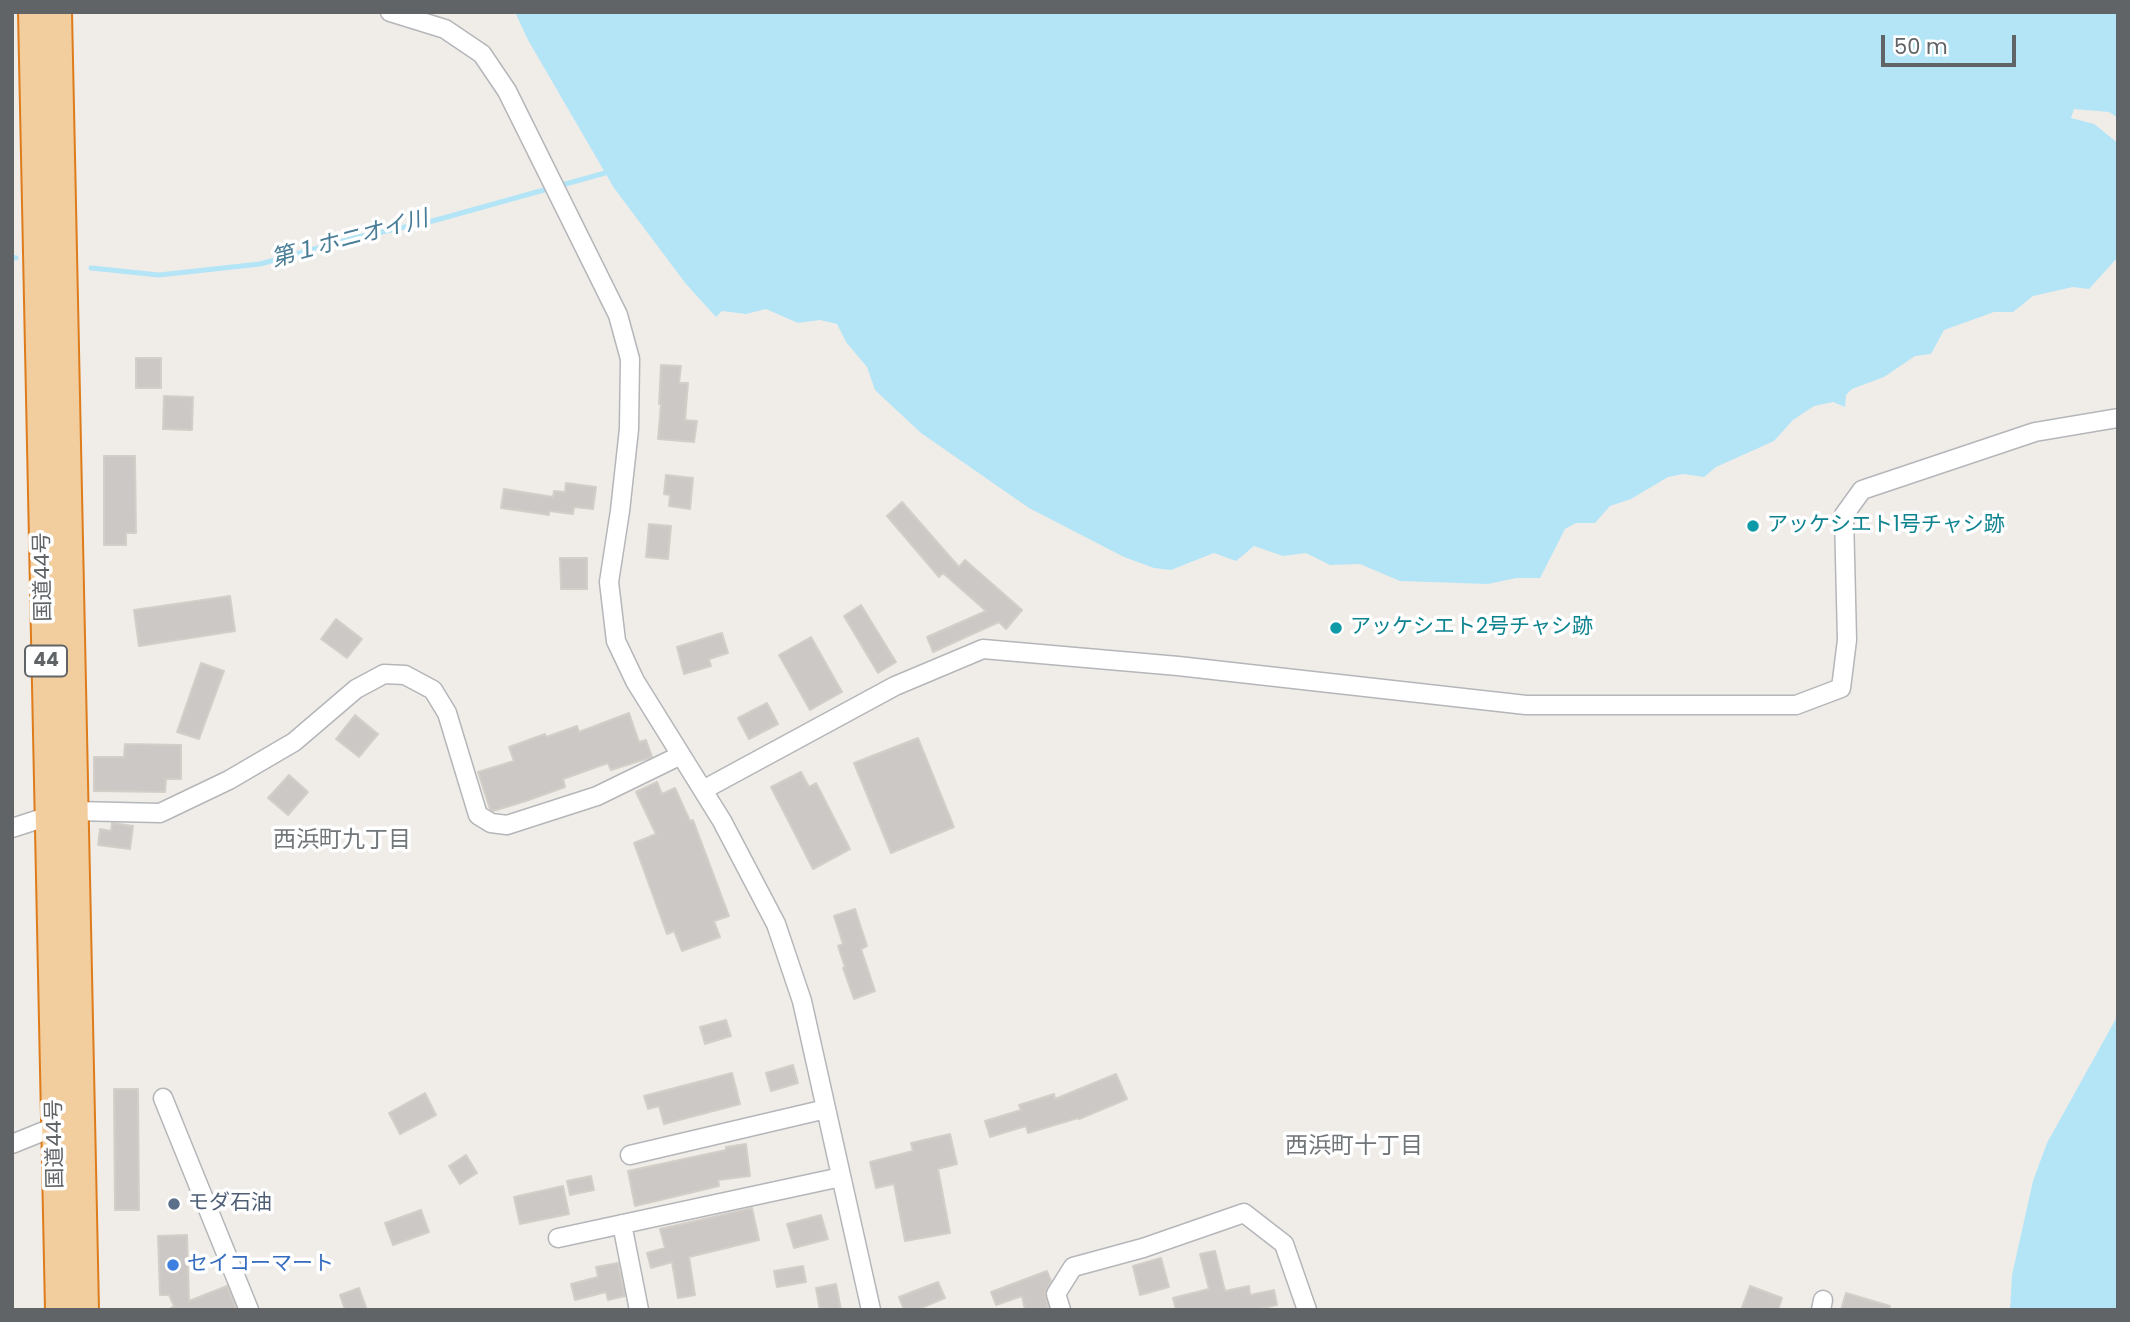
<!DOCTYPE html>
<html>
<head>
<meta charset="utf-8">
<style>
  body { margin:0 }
  #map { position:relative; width:2130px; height:1322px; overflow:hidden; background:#f0ede9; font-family:Poppins,sans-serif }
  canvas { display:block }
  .frame { position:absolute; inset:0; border:14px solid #606467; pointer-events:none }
  .scale { position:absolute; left:1881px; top:35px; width:135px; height:32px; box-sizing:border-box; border:4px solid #606467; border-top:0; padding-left:9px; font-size:21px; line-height:24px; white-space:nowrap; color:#606467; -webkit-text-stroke:5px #fff; paint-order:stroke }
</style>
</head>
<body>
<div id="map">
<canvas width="2130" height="1322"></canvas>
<div class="frame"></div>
<div class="scale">50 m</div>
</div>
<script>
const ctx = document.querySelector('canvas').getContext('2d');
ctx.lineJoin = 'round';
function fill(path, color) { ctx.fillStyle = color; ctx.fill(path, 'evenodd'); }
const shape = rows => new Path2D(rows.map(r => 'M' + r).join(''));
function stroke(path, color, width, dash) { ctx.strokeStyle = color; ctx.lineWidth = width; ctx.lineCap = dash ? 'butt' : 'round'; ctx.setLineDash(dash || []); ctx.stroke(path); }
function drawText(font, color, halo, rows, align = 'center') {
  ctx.font = font + ' Poppins,"Noto Sans JP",sans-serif'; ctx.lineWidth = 7; ctx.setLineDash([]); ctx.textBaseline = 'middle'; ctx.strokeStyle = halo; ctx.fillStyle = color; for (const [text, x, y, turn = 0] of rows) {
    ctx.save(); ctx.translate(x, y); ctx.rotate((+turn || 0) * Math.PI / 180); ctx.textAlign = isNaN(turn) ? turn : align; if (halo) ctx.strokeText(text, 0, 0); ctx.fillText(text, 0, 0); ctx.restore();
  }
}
fill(shape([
  [515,12,2118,12,2118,118,2109,112,2074,109,2071,118,2094,124,2118,143,2118,257,2089,289,2073,287,2033,296,2013,312,1994,312,1944,330,1931,354,1915,356,1884,377,1852,389,1846,395,1845,407,1833,402,1814,406,1793,420,1774,441,1716,467,1704,477,1683,474,1668,477,1631,499,1610,506,1595,523,1576,523,1565,529,1540,578,1516,578,1488,584,1400,581,1360,564,1330,565,1306,553,1283,556,1254,546,1236,561,1214,553,1171,570,1154,568,1124,557,1029,508,921,433,875,390,867,367,846,342,837,324,820,320,798,323,766,309,746,314,722,311,716,317,686,284,614,188,528,40],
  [2118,1015,2118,1310,2010,1310,2012,1275,2033,1181,2047,1143]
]), '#b3e5f6');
stroke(shape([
  [12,257,16,258],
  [91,268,159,275,260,264,358,237,429,222,605,173]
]), '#b3e5f6', 5);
const building = shape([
  [136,358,161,358,161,388,136,388,136,358],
  [661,365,681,366,679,383,688,383,685,420,697,421,694,442,658,439,661,404,659,404,661,365],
  [164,396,193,397,192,430,163,429,164,396],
  [104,456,135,456,136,533,126,533,126,545,104,545,104,456],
  [666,475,693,478,690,509,669,506,670,495,664,494,666,475],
  [566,483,596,487,593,509,574,507,573,514,549,511,549,515,501,508,504,489,553,497,554,491,565,492,566,483],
  [902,502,959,567,965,560,1022,610,1006,629,999,622,933,652,927,637,986,611,943,573,939,577,887,516,902,502],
  [649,524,671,526,668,559,646,557,649,524],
  [560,558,587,558,587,589,561,589,560,558],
  [230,596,235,631,139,646,134,610,230,596],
  [861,605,896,662,878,673,844,616,861,605],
  [336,619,362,639,347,658,321,639,336,619],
  [722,633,728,653,709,659,711,666,684,674,677,647,722,633],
  [811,637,842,692,810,710,779,655,811,637],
  [201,663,224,671,199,739,177,732,201,663],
  [767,703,778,724,749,739,738,718,767,703],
  [629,713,639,742,646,740,652,757,611,770,608,763,563,779,565,787,526,801,493,811,490,809,478,772,514,761,509,747,545,734,546,737,577,726,579,732,629,713],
  [355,715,378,734,359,757,336,739,355,715],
  [918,738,954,827,891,853,854,763,918,738],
  [125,744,181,745,181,779,166,779,165,792,94,791,94,757,124,757,125,744],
  [801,772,809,787,816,783,850,849,813,869,771,787,801,772],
  [289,775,308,792,288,815,268,798,289,775],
  [657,782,662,794,675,788,690,821,693,820,729,916,714,921,720,937,682,951,674,931,667,934,634,843,656,834,636,792,657,782],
  [112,823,133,826,130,849,98,845,100,829,111,831,112,823],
  [855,909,867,946,861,949,875,991,854,999,843,968,845,967,838,946,843,944,834,916,855,909],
  [726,1020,731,1036,705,1044,700,1027,726,1020],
  [793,1065,798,1083,771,1091,766,1073,793,1065],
  [732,1073,740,1104,664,1124,659,1106,648,1109,644,1096,732,1073],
  [1116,1074,1127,1099,1079,1119,1078,1118,1028,1133,1026,1126,990,1137,985,1121,1021,1110,1019,1105,1054,1094,1055,1099,1116,1074],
  [114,1089,138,1089,139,1210,115,1210,114,1089],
  [425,1093,436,1115,400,1134,389,1113,425,1093],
  [950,1134,957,1164,938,1169,950,1233,905,1241,894,1184,876,1188,870,1162,913,1151,911,1143,950,1134],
  [746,1144,750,1176,718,1180,719,1186,635,1206,628,1171,726,1150,726,1147,746,1144],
  [466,1155,477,1173,460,1184,449,1166,466,1155],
  [591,1176,594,1190,570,1195,567,1181,591,1176],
  [563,1186,569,1214,520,1224,514,1197,563,1186],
  [752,1208,759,1240,689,1257,695,1295,678,1298,672,1262,651,1268,647,1253,665,1248,660,1229,752,1208],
  [421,1210,429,1232,393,1245,385,1223,421,1210],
  [821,1215,828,1239,794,1248,787,1224,821,1215],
  [187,1235,189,1301,227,1286,237,1310,168,1310,174,1306,169,1295,160,1295,158,1236,187,1235],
  [1215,1251,1225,1291,1249,1286,1250,1295,1274,1290,1277,1305,1253,1310,1176,1310,1173,1298,1209,1289,1200,1254,1215,1251],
  [1161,1258,1169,1287,1140,1295,1133,1266,1161,1258],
  [618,1263,625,1296,608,1300,606,1292,575,1300,571,1284,598,1277,596,1267,618,1263],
  [803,1266,806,1282,777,1287,774,1271,803,1266],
  [1047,1271,1051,1281,1045,1293,1049,1310,1025,1310,1022,1296,996,1305,991,1292,1047,1271],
  [938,1282,945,1298,916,1310,904,1310,899,1297,938,1282],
  [836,1284,841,1310,820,1310,816,1288,836,1284],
  [1750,1286,1782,1298,1778,1310,1741,1310,1750,1286],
  [359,1288,367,1310,345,1310,340,1295,359,1288],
  [1846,1293,1890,1306,1889,1310,1841,1310,1846,1293]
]);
fill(building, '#ccc8c5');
stroke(building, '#d4cec8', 2);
const minor = shape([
  [390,12,445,29,482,54,507,91,618,315,630,359,629,429,620,511,609,582,616,641,635,681,722,821,776,924,802,1001,871,1310],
  [703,790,895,686,983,649,1178,666,1526,705,1796,705,1841,688,1847,640,1844,515,1862,490,2035,432,2118,418],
  [12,828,49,816,75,811,160,813,229,780,294,742,356,689,384,674,405,675,433,690,447,713,478,815,491,823,507,825,597,796,681,755],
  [163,1098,249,1310],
  [12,1144,64,1123],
  [630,1155,826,1109],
  [622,1224,639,1310],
  [558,1238,841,1177],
  [1061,1310,1056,1294,1073,1267,1143,1248,1244,1213,1284,1244,1307,1310],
  [1821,1310,1823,1300]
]);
const highway = shape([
  [32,12,59,1310],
  [58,12,85,1310]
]);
stroke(minor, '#b4b6b9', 21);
stroke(highway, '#de7c1b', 30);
stroke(minor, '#fff', 18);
stroke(highway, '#f2cd9e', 26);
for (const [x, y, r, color] of [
  [1753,526,7,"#0f9aa8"],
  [1336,628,7,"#0f9aa8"],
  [174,1204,7,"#5c6f8a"],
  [173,1265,7,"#3f7fe0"]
]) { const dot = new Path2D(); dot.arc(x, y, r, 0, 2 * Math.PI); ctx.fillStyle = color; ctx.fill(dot); stroke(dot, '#fff', 2.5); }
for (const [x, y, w] of [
  [46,661,42]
]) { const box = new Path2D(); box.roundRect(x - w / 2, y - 15.5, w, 31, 5); ctx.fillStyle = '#fff'; ctx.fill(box); stroke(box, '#606467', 2); }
drawText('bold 19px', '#606467', null, [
  ["44",46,661]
]);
drawText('21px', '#0d838f', '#fff', [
  ["アッケシエト1号チャシ跡",1767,526],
  ["アッケシエト2号チャシ跡",1350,628]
], 'left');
drawText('21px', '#606467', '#fff', [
  ["国道44号",44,577,-91],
  ["国道44号",56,1144,-91]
]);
drawText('21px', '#4e5e75', '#fff', [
  ["モダ石油",188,1204]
], 'left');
drawText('21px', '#366cbe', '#fff', [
  ["セイコーマート",187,1265]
], 'left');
drawText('italic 23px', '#497d97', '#fff', [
  ["第１ホニオイ川",350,240,-15]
]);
drawText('23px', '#717679', '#fff', [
  ["西浜町九丁目",342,841],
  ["西浜町十丁目",1354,1147]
]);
</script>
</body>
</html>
